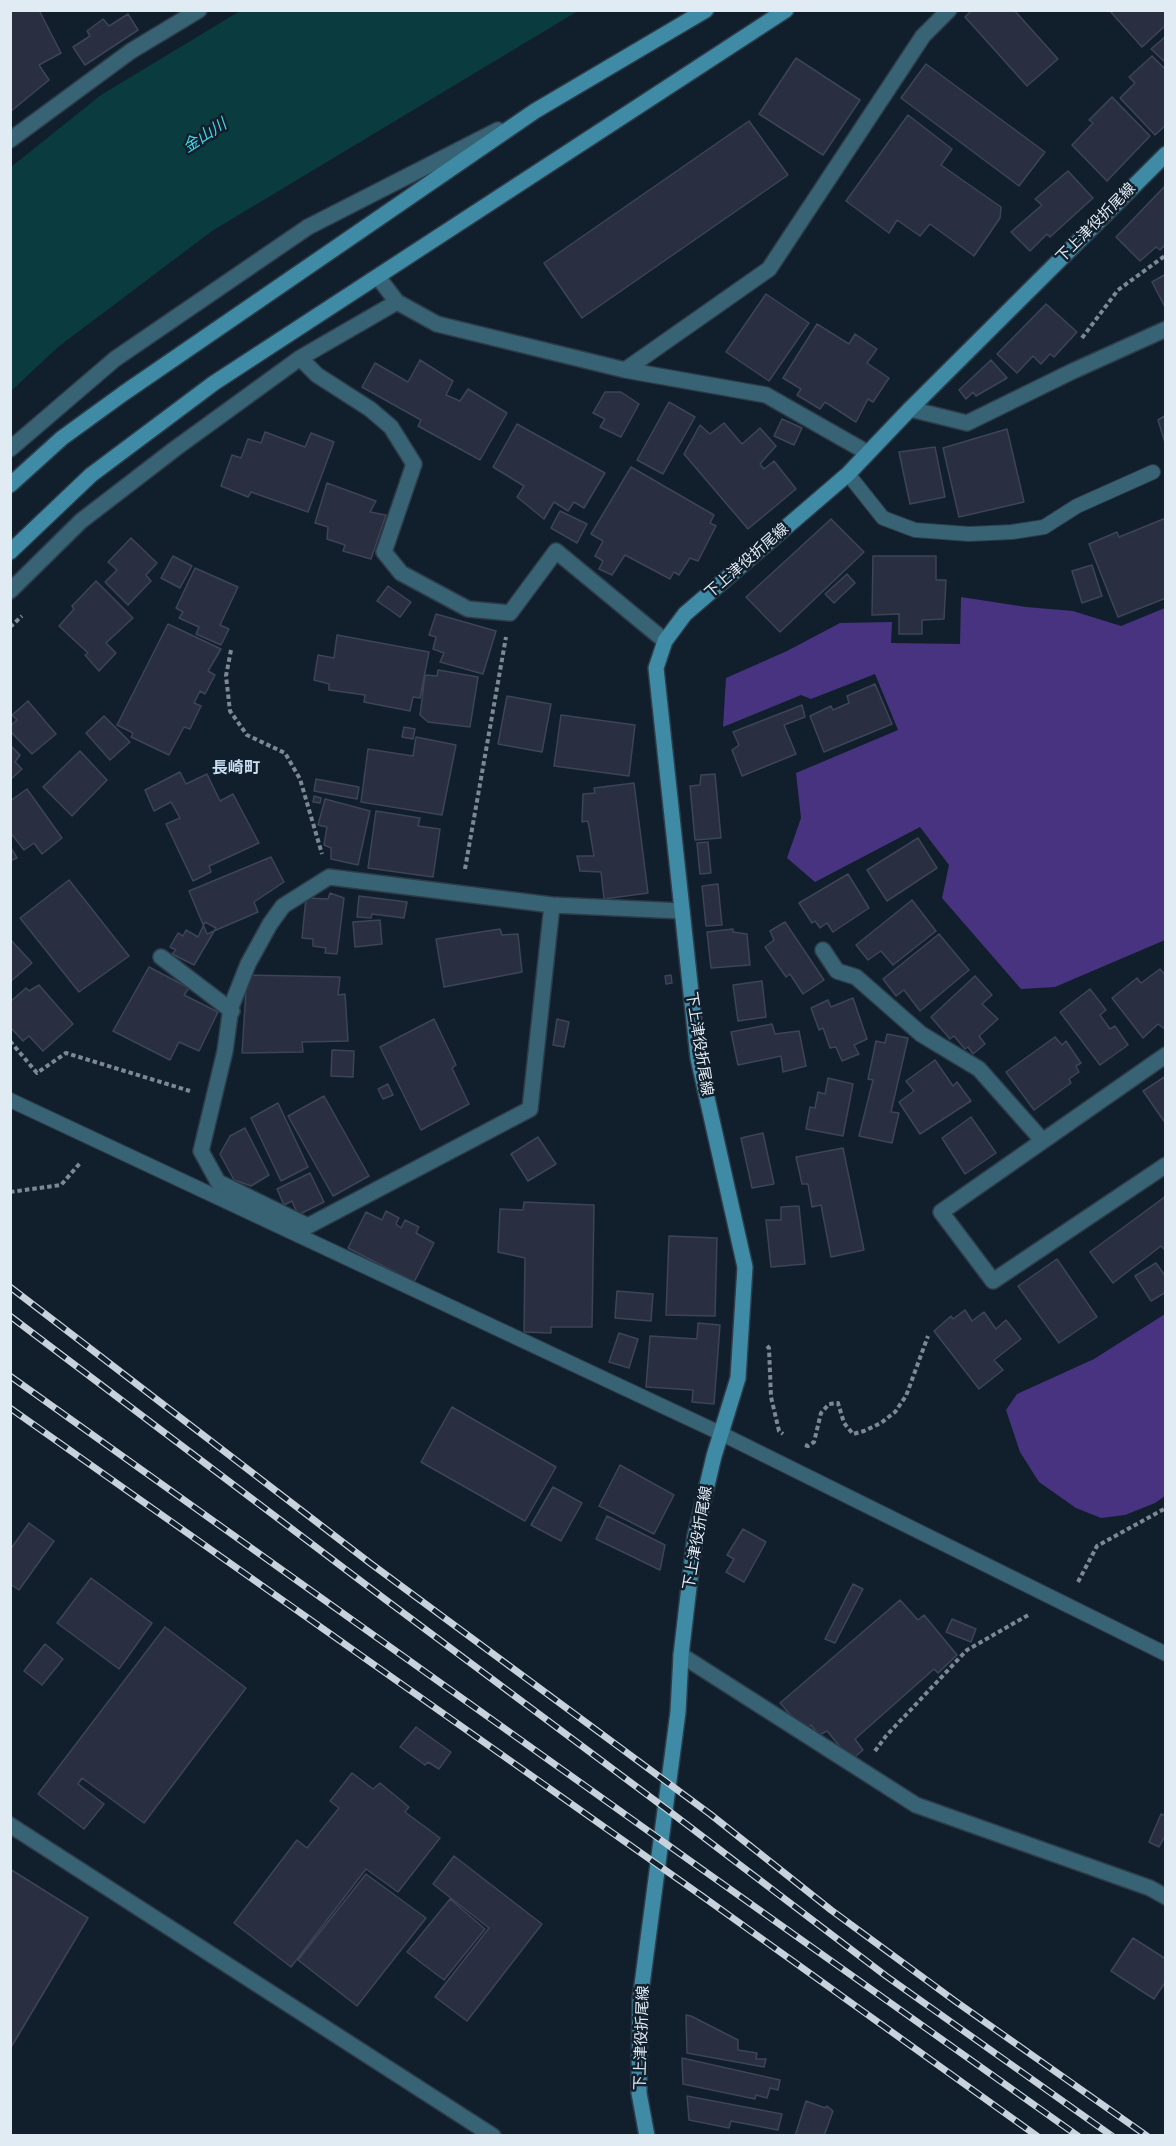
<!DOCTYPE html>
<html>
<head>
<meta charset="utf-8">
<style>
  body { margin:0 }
  #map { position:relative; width:1176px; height:2146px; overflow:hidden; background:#111f2d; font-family:"PT Sans Narrow",sans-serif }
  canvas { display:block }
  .frame { position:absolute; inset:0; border:12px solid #e1ebf4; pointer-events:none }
</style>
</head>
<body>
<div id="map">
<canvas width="1176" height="2146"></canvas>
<div class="frame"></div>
</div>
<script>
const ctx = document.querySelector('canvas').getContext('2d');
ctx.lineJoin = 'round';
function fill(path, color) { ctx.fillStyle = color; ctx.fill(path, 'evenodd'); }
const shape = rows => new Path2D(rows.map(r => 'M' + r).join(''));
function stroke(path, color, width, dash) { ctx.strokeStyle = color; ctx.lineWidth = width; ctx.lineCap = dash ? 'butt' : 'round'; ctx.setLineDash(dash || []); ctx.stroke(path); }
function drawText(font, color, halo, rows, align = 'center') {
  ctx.font = font + ' "PT Sans Narrow","Noto Sans JP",sans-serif'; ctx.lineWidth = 5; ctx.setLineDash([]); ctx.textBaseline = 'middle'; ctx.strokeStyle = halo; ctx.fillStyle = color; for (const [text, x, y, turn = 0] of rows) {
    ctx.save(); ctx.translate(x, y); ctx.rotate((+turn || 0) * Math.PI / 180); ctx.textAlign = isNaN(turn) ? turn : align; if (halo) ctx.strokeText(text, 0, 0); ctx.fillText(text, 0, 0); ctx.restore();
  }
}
fill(shape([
  [961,597,1026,607,1073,611,1121,626,1165,608,1165,940,1055,987,1021,989,942,898,949,865,920,827,815,882,787,858,801,818,796,773,898,730,875,674,811,699,801,695,723,727,726,678,787,651,840,623,892,622,891,643,960,644],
  [1165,1314,1165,1496,1155,1503,1125,1515,1101,1518,1076,1508,1039,1482,1020,1452,1006,1410,1017,1394,1094,1359]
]), '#47337f');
fill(shape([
  [240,11,578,11,212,231,58,347,11,391,11,167,101,95]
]), '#0a3b3f');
const building = shape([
  [10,10,39,10,61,53,39,65,49,80,10,112,10,10],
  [972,10,1014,10,1058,59,1027,86,965,17,972,10],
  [1109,10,1165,10,1166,25,1142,47,1109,10],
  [128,14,138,30,85,65,73,47,90,36,87,31,103,19,109,26,128,14],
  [1166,36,1166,63,1151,49,1166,36],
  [1152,56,1166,70,1166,125,1155,135,1120,98,1135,83,1129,77,1152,56],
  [796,58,860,100,823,155,759,114,796,58],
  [926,64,1045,152,1019,186,901,98,926,64],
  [1112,97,1150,136,1107,181,1072,145,1093,123,1089,120,1112,97],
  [908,115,952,149,941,165,1001,207,1000,218,974,256,930,224,920,236,897,220,889,233,846,201,908,115],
  [749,121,788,175,582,318,544,263,749,121],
  [1068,171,1093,198,1050,237,1047,234,1030,251,1011,232,1042,205,1035,199,1068,171],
  [1164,187,1166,189,1166,244,1160,250,1156,247,1140,261,1116,237,1164,187],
  [1166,274,1166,307,1165,307,1152,282,1166,274],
  [766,294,809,323,769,381,726,352,766,294],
  [1046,304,1077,332,1054,357,1050,354,1041,364,1033,356,1017,373,997,354,1046,304],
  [817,324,849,344,855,334,877,349,867,363,889,378,873,402,868,399,856,422,825,402,820,409,797,395,801,389,783,378,817,324],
  [420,360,453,381,446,395,460,401,468,389,507,413,480,460,418,426,421,420,362,387,375,363,408,382,420,360],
  [991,360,1007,378,976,396,973,392,966,399,959,390,991,360],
  [605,392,621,392,639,404,621,437,600,427,605,419,593,413,605,392],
  [669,402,695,417,663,474,637,460,669,402],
  [1166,415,1166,446,1158,420,1166,415],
  [782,419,802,428,794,445,774,436,782,419],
  [724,423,742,444,760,428,776,446,760,464,764,469,774,461,796,489,748,529,684,454,700,425,710,434,724,423],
  [517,424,605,473,584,508,574,502,568,511,554,502,544,519,517,497,524,486,493,467,517,424],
  [1007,429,1024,502,959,517,943,448,1007,429],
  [265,432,305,447,311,433,334,442,308,512,251,492,248,497,221,486,232,455,241,458,248,439,261,443,265,432],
  [935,447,945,497,910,504,899,452,935,447],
  [631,467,714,515,710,523,716,526,698,561,690,558,679,575,674,572,670,579,625,555,612,575,599,569,603,561,595,556,603,541,591,534,631,467],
  [327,483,376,501,370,512,386,515,371,559,343,551,345,545,327,539,328,527,315,523,327,483],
  [560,511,587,524,577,543,551,528,560,511],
  [1166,518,1166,598,1118,617,1089,544,1117,532,1119,537,1166,518],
  [831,519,864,552,780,632,746,597,831,519],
  [131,538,157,563,146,575,151,581,128,605,105,582,117,570,108,562,131,538],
  [173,556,192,566,180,588,161,578,173,556],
  [873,556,936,556,936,580,946,580,944,619,922,620,922,634,899,634,899,614,872,615,873,556],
  [1092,565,1102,596,1082,603,1072,571,1092,565],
  [195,568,238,587,220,625,229,629,221,645,196,634,199,627,179,618,183,612,176,608,195,568],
  [847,574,855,583,834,603,825,594,847,574],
  [96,581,133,618,106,643,116,653,99,671,85,655,88,653,59,626,74,609,72,606,96,581],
  [388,586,411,602,400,617,377,601,388,586],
  [436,614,496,631,483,674,440,662,444,653,433,649,436,637,429,635,436,614],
  [168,624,221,649,208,671,215,675,205,694,200,691,194,703,201,706,190,729,184,727,169,755,131,737,133,733,117,725,168,624],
  [337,635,429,652,420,698,413,697,410,711,364,702,365,695,329,690,329,684,314,680,318,655,334,658,337,635],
  [438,670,478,677,470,727,428,722,420,715,425,675,437,676,438,670],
  [875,684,892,724,824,752,810,716,831,706,833,710,849,703,847,696,875,684],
  [507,696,551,704,542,752,498,744,507,696],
  [28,701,56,734,32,754,10,731,10,726,17,720,12,715,28,701],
  [802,705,805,717,784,725,796,754,742,776,732,750,739,745,733,732,802,705],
  [561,715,635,725,629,776,554,766,561,715],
  [104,716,130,742,110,760,86,733,104,716],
  [404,727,415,729,413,739,402,737,404,727],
  [416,737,456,745,442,815,361,802,368,749,413,756,416,737],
  [10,745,20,755,15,762,22,769,10,780,10,745],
  [80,751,107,780,72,816,43,787,80,751],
  [180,772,186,784,207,774,220,801,233,794,259,843,209,866,211,872,193,881,166,824,180,818,171,802,154,811,145,790,180,772],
  [715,774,721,838,695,840,690,786,700,785,701,775,715,774],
  [316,779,359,787,357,799,314,791,316,779],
  [634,783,648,893,604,899,601,872,580,871,577,856,594,856,588,821,582,822,583,794,595,793,594,788,634,783],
  [27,789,62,838,42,854,34,843,24,850,10,832,10,801,27,789],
  [314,796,321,798,320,803,313,802,314,796],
  [325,799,370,811,358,865,331,859,331,848,324,845,327,827,318,825,325,799],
  [376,811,420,818,418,826,440,829,433,877,368,868,376,811],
  [918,838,937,868,887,901,867,870,918,838],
  [708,842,711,873,700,874,697,843,708,842],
  [10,846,17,858,10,861,10,846],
  [271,857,284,882,254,902,258,912,207,934,189,891,271,857],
  [848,874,869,908,833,932,827,923,820,928,815,921,812,923,799,903,848,874],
  [69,880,129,956,79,992,20,918,69,880],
  [718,884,722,925,706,926,702,886,718,884],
  [330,893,344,898,337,954,325,953,326,948,313,946,313,939,302,938,306,898,328,899,330,893],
  [359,896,407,902,404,918,372,914,371,918,357,917,359,896],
  [912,900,936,931,893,965,881,951,868,960,856,945,912,900],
  [380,920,382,944,355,947,353,922,380,920],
  [205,922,216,928,194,965,172,954,176,950,170,947,178,933,183,936,186,930,198,937,205,922],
  [785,922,824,980,803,994,790,974,786,977,765,947,774,940,770,931,785,922],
  [500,929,502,935,518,934,522,972,444,987,436,939,500,929],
  [733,929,733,932,747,934,750,965,711,968,707,932,733,929],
  [939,934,969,970,920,1011,904,990,896,996,883,979,939,934],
  [10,939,32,963,10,982,10,939],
  [149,967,189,988,184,995,218,1012,199,1051,179,1042,170,1060,113,1031,149,967],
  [1160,969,1166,976,1166,1030,1158,1024,1143,1038,1112,998,1137,978,1141,983,1160,969],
  [247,975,340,977,338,995,345,994,348,1041,302,1042,303,1052,242,1053,247,975],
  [671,975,672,983,666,984,665,976,671,975],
  [975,976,992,995,982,1004,998,1019,979,1036,985,1044,973,1054,968,1047,965,1049,954,1036,950,1039,931,1017,975,976],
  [762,981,766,1017,738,1021,733,985,762,981],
  [39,985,73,1024,43,1051,29,1036,23,1041,10,1027,10,1002,26,988,29,991,39,985],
  [1090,989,1106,1010,1100,1015,1110,1029,1115,1026,1128,1045,1100,1065,1060,1012,1090,989],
  [853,998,867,1039,854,1045,859,1054,842,1061,836,1047,830,1048,823,1028,819,1030,811,1008,828,1000,831,1007,853,998],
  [434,1019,456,1065,452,1068,469,1104,421,1130,380,1047,434,1019],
  [557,1019,569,1022,564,1047,553,1045,557,1019],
  [772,1024,775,1034,799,1031,806,1066,783,1072,781,1056,738,1065,731,1032,772,1024],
  [887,1034,908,1038,891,1112,899,1113,892,1143,859,1136,873,1080,868,1079,876,1041,885,1043,887,1034],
  [1055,1037,1062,1045,1066,1041,1081,1063,1076,1066,1079,1072,1069,1079,1071,1083,1034,1110,1006,1072,1055,1037],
  [332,1050,354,1051,353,1077,331,1076,332,1050],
  [935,1060,953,1086,957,1082,971,1101,920,1134,899,1102,914,1091,906,1081,935,1060],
  [1166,1076,1166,1124,1143,1091,1166,1076],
  [828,1078,853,1084,843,1136,806,1129,810,1107,815,1108,818,1092,825,1094,828,1078],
  [388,1084,393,1095,383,1099,378,1089,388,1084],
  [324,1096,369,1176,333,1196,288,1116,324,1096],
  [278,1103,308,1167,281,1181,251,1118,278,1103],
  [971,1117,996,1153,965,1174,942,1138,971,1117],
  [245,1128,269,1175,251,1186,234,1180,220,1154,230,1136,245,1128],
  [763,1133,774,1184,752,1188,741,1138,763,1133],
  [538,1137,556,1164,528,1181,511,1154,538,1137],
  [843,1148,864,1250,831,1257,821,1205,812,1207,808,1184,802,1184,796,1157,843,1148],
  [310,1173,324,1202,298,1215,292,1201,284,1205,277,1189,310,1173],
  [1166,1196,1166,1251,1161,1246,1113,1283,1090,1252,1166,1196],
  [524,1202,594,1205,592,1327,551,1327,551,1333,524,1332,525,1258,498,1252,500,1209,523,1210,524,1202],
  [799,1206,805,1264,771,1267,766,1220,781,1220,781,1207,799,1206],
  [386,1211,399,1218,396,1224,401,1228,405,1220,419,1227,416,1233,434,1243,414,1282,348,1248,366,1212,382,1220,386,1211],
  [669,1236,717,1238,715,1316,666,1315,669,1236],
  [1057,1259,1097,1317,1059,1343,1018,1286,1057,1259],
  [1156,1263,1166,1277,1166,1292,1151,1301,1135,1276,1156,1263],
  [617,1291,653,1294,651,1321,615,1318,617,1291],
  [965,1310,972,1321,984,1312,996,1329,1006,1320,1021,1339,994,1360,1003,1370,979,1389,934,1331,951,1316,953,1319,965,1310],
  [698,1323,720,1325,714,1404,692,1402,693,1390,646,1387,650,1336,697,1339,698,1323],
  [619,1333,638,1339,629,1368,609,1362,619,1333],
  [452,1407,556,1467,525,1521,421,1462,452,1407],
  [620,1465,674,1495,654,1534,599,1506,620,1465],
  [553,1487,582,1503,561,1541,531,1525,553,1487],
  [607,1516,665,1545,660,1570,596,1539,607,1516],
  [29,1523,54,1541,19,1590,10,1584,10,1550,29,1523],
  [743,1529,766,1542,744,1582,726,1572,734,1559,727,1555,743,1529],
  [91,1578,152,1623,119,1669,57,1623,91,1578],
  [853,1584,863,1589,835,1643,825,1639,853,1584],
  [900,1600,918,1620,924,1615,957,1655,938,1673,934,1669,855,1739,863,1750,851,1760,827,1731,819,1735,811,1725,804,1730,780,1703,900,1600],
  [952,1619,976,1629,971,1642,946,1632,952,1619],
  [165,1627,246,1688,144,1823,82,1778,78,1784,104,1804,84,1829,38,1794,165,1627],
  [45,1644,63,1659,42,1685,24,1671,45,1644],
  [416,1727,451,1752,439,1769,428,1762,425,1765,400,1747,416,1727],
  [352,1773,373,1789,380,1783,409,1807,405,1812,440,1838,398,1892,366,1869,291,1967,234,1923,297,1840,307,1848,339,1808,330,1801,352,1773],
  [1161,1814,1166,1816,1166,1834,1159,1847,1149,1842,1161,1814],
  [454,1856,542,1924,467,2021,435,1997,489,1928,433,1884,454,1856],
  [10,1869,88,1918,10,2049,10,1869],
  [366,1874,426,1918,357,2006,298,1960,366,1874],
  [450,1899,485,1929,444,1980,407,1952,450,1899],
  [1133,1938,1166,1959,1166,1981,1154,1999,1111,1971,1133,1938],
  [686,2015,691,2016,738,2040,738,2050,757,2053,756,2059,766,2059,764,2067,687,2053,686,2015],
  [682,2058,780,2080,778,2090,770,2088,767,2098,756,2095,755,2099,683,2084,682,2058],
  [687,2096,782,2114,778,2130,731,2121,729,2128,689,2120,687,2096],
  [806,2101,825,2108,827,2106,833,2111,824,2136,795,2136,806,2101]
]);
fill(building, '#292f41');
stroke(building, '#3d4457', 1.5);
const lane = shape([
  [848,474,883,518,915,530,969,534,1012,532,1044,527,1077,506,1153,472],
  [10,1100,722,1434,1166,1654]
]);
const street = shape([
  [10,140,131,51,199,10],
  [378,277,397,302,437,324,625,370,766,395,868,453],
  [300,358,317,375,370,409,391,427,414,464,384,552,401,573,468,609,510,613,556,551,665,641],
  [625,370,769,269,923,36,949,10],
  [910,409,967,423,1073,371,1166,329],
  [10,449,115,359,308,227,498,130],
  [10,591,81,521,176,448,300,358,397,302],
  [552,905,530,1109,308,1226,218,1182,201,1151,225,1051,231,1007,248,964,270,924,283,906,329,877,552,905,682,911],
  [823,950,837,971,856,977,921,1034,979,1069,1042,1140],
  [161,957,232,1011],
  [1166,1055,941,1212,993,1281,1166,1165],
  [681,1655,916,1805,1150,1888,1166,1897],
  [10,1825,493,2136]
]);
const secondary = shape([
  [10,485,62,438,124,393,535,111,706,10],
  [10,552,91,475,214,383,786,10],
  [647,2136,639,2093,640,2000,678,1712,681,1655,695,1536,714,1456,738,1378,745,1267,698,1058,656,668,665,641,685,614,848,474,910,409,1166,154]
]);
stroke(lane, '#2e3c49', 16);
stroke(street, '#2e3c49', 18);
stroke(secondary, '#2e3c49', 18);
stroke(shape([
  [1082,338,1118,290,1166,255],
  [10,627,22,616],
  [231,650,226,676,230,711,247,735,285,753,300,779,322,854],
  [465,869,506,637],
  [10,1041,37,1073,66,1053,190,1091],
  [10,1192,61,1185,81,1162],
  [767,1346,769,1348,771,1397,779,1431,783,1434],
  [805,1445,808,1446,814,1442,821,1413,829,1404,838,1403,844,1423,853,1434,864,1431,881,1423,895,1412,906,1396,928,1336],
  [1078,1582,1097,1546,1166,1508],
  [875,1751,886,1736,967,1650,1030,1614]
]), '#7c8893', 4, [4.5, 3]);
stroke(lane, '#376374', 14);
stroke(street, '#376374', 15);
stroke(secondary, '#3f8aa5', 15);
const rail = shape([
  [10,1287,370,1563,710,1814,831,1910,955,2001,1147,2136],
  [10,1316,386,1600,665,1808,886,1976,1112,2136],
  [10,1376,703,1870,1078,2136],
  [10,1408,702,1896,1037,2136]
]);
stroke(rail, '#c8d2dc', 7);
stroke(rail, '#111f2d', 4.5, [14]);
drawText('15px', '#e1ebf4', '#111f2d', [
  ["下上津役折尾線",1096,223,-45],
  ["下上津役折尾線",747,561,-41],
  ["下上津役折尾線",699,1044,81],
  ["下上津役折尾線",698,1538,-80],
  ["下上津役折尾線",642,2038,-88]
]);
drawText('italic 16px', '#40d7e3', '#111f2d', [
  ["金山川",205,136,-33]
]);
drawText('bold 16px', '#cbdef1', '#111f2d', [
  ["長崎町",236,768]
]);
</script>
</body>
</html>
